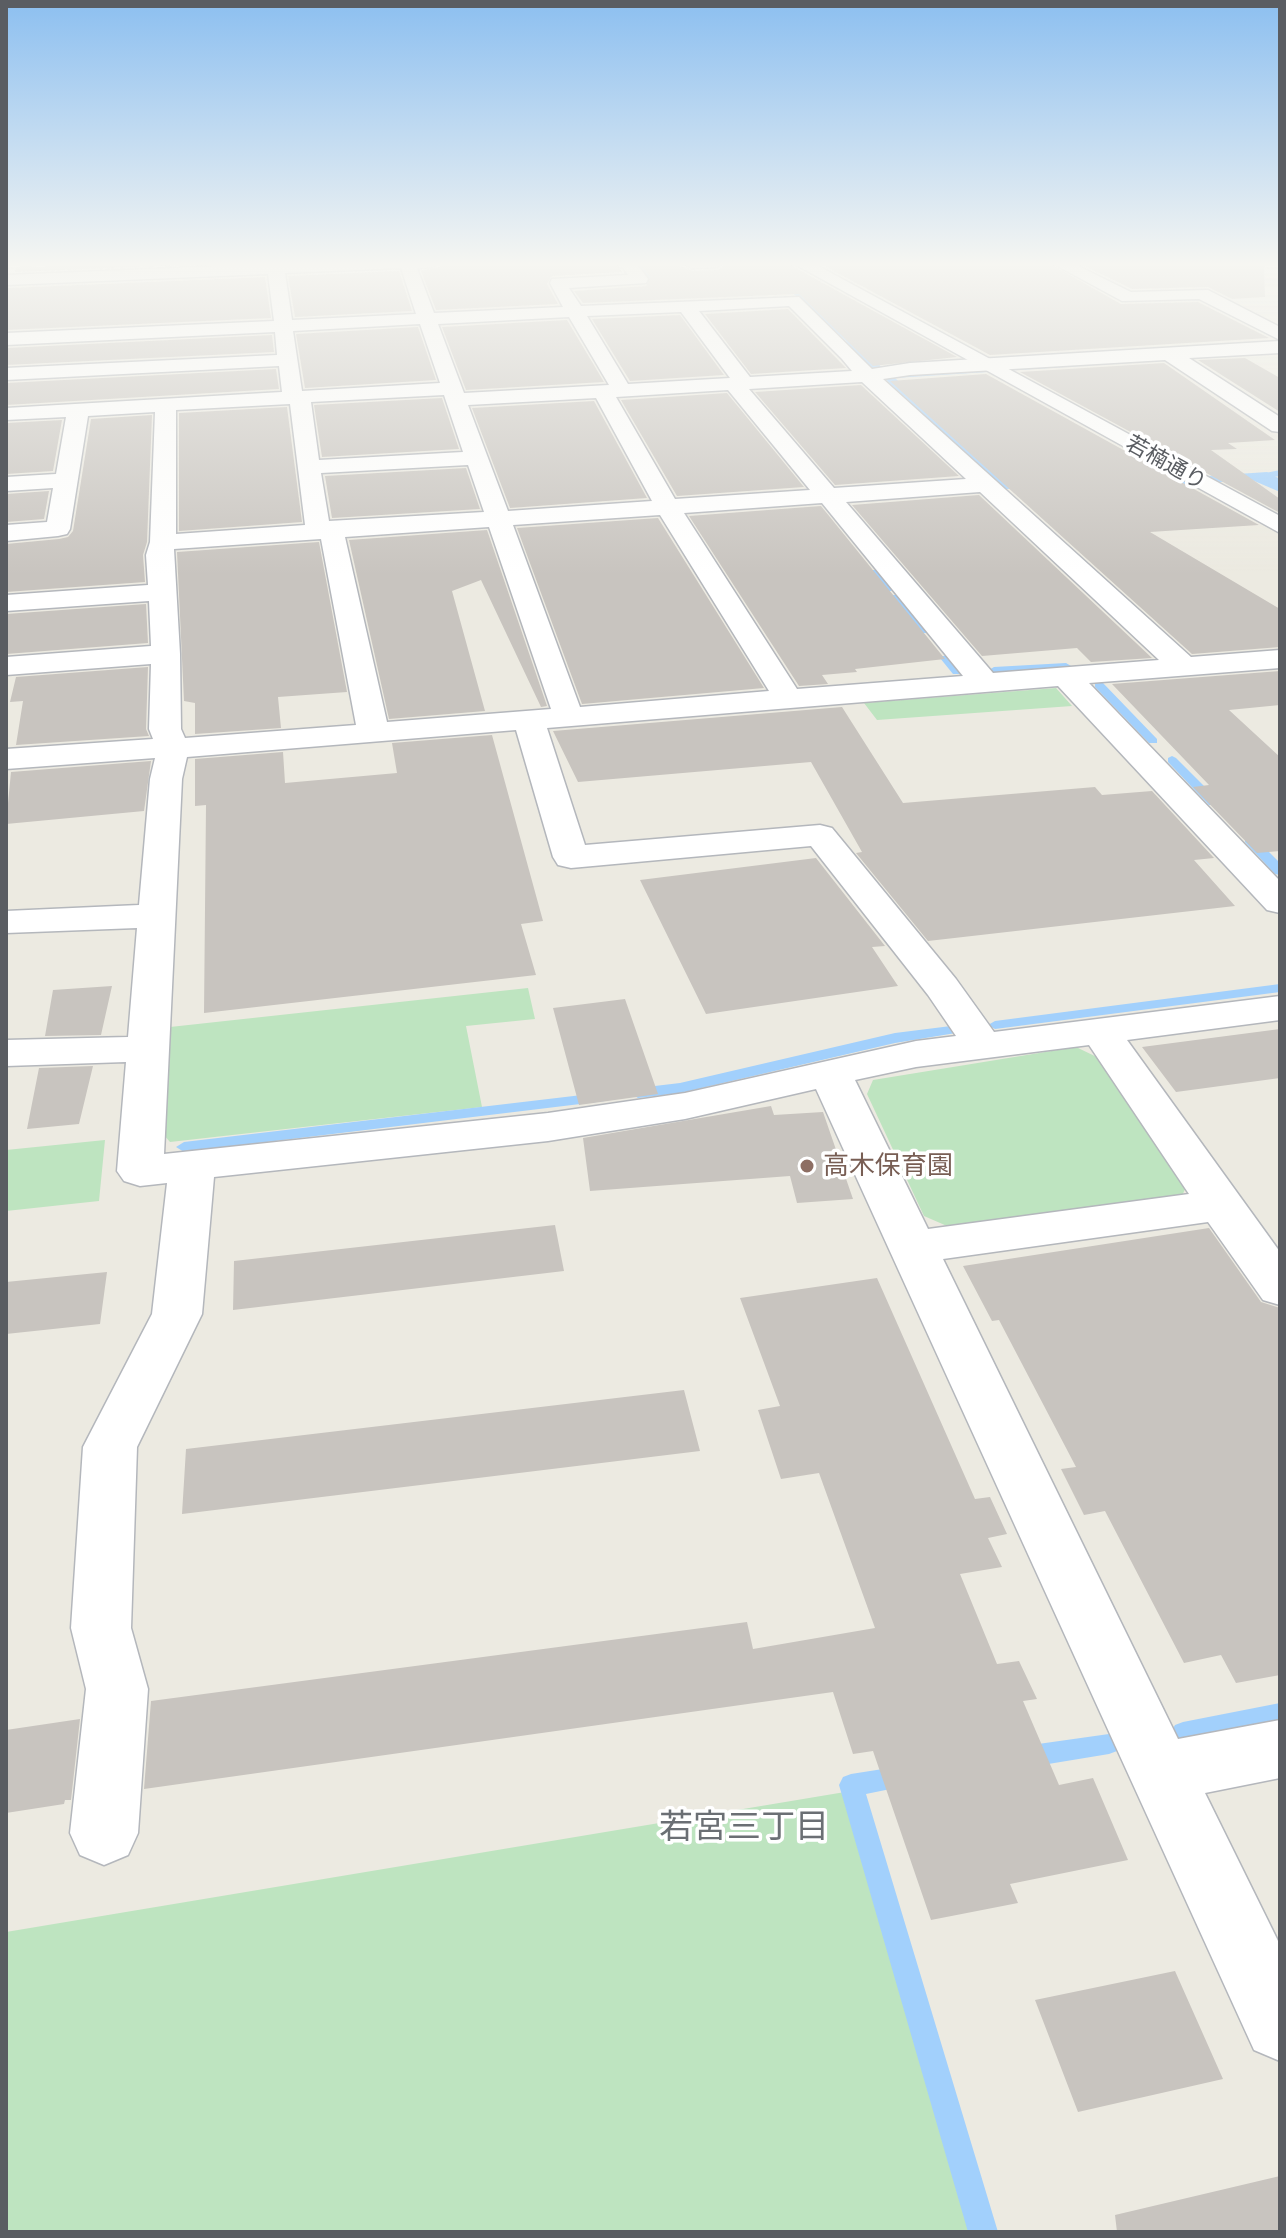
<!DOCTYPE html>
<html>
<head>
<meta charset="utf-8">
<style>
  body { margin:0 }
  #map { position:relative; width:1286px; height:2238px; overflow:hidden; background:#eceae1; font-family:Quicksand,sans-serif }
  canvas { display:block }
  .frame { position:absolute; inset:0; border:8px solid #5a5d62; pointer-events:none }
</style>
</head>
<body>
<div id="map">
<canvas width="1286" height="2238"></canvas>
<div class="frame"></div>
</div>
<script>
const ctx = document.querySelector('canvas').getContext('2d');
ctx.lineJoin = 'round';
function fill(path, color) { ctx.fillStyle = color; ctx.fill(path, 'evenodd'); }
const shape = rows => new Path2D(rows.map(r => 'M' + r).join(''));
function stroke(path, color, width, dash) { ctx.strokeStyle = color; ctx.lineWidth = width; ctx.lineCap = dash ? 'butt' : 'round'; ctx.setLineDash(dash || []); ctx.stroke(path); }
function drawText(font, color, halo, rows, align = 'center') {
  ctx.font = font + ' Quicksand,"Noto Sans JP",sans-serif'; ctx.lineWidth = 7; ctx.setLineDash([]); ctx.textBaseline = 'middle'; ctx.strokeStyle = halo; ctx.fillStyle = color; for (const [text, x, y, turn = 0] of rows) {
    ctx.save(); ctx.translate(x, y); ctx.rotate((+turn || 0) * Math.PI / 180); ctx.textAlign = isNaN(turn) ? turn : align; if (halo) ctx.strokeText(text, 0, 0); ctx.fillText(text, 0, 0); ctx.restore();
  }
}
fill(shape([
  [1056,688,1072,706,877,720,864,703],
  [528,988,535,1019,466,1026,482,1107,170,1142,163,1134,170,1027],
  [1076,1047,1103,1060,1189,1180,1182,1196,947,1226,924,1216,867,1094,873,1080],
  [105,1140,99,1201,6,1211,6,1150],
  [857,1790,988,2232,6,2232,6,1932]
]), '#bee4c0');
fill(shape([
  [794,286,889,374,1280,349,1280,353,895,378,951,429,1119,482,1267,472,1280,479,1280,492,1252,480,1128,488,1003,489,882,376,871,371,845,340,787,288]
]), '#a2d0fc');
fill(shape([
  [635,262,641,262,660,286,656,286,635,262],
  [1280,470,1280,476,1250,480,1246,477,1280,470],
  [871,570,877,570,893,589,891,591,885,591,869,572,871,570],
  [892,595,898,595,928,629,928,633,920,633,892,599,892,595],
  [941,656,949,656,962,672,961,674,953,674,940,658,941,656],
  [1066,663,1071,666,1070,668,994,673,989,670,994,667,1066,663],
  [1095,683,1103,683,1157,739,1157,743,1149,743,1095,687,1095,683],
  [1172,756,1176,758,1217,799,1217,805,1209,805,1168,762,1168,758,1172,756],
  [1249,835,1253,836,1280,863,1280,875,1275,874,1245,842,1245,836,1249,835],
  [1280,984,1280,992,995,1029,988,1025,995,1021,1280,984],
  [951,1026,958,1030,956,1033,895,1043,680,1093,638,1098,630,1093,638,1088,680,1083,895,1033,951,1026],
  [599,1093,607,1098,605,1101,184,1152,176,1147,184,1142,599,1093],
  [1280,1703,1280,1723,1183,1742,1175,1739,1171,1732,1175,1725,1183,1722,1280,1703],
  [1109,1734,1117,1737,1121,1744,1117,1751,1109,1754,1024,1768,1016,1765,1012,1757,1016,1749,1024,1746,1109,1734],
  [902,1766,910,1769,914,1777,910,1785,866,1794,998,2232,968,2232,839,1785,843,1777,851,1774,902,1766]
]), '#a2d0fc');
fill(shape([
  [58,262,250,262,15,272,16,267,57,266],
  [462,262,615,262,622,272,552,276,547,284,558,304,436,310,421,271],
  [785,262,957,357,873,366,799,294,583,303,574,291,646,286,650,277,641,265,677,265,692,271,717,270,727,264],
  [817,262,1047,262,1121,304,1198,302,1269,338,990,355],
  [1076,262,1264,262,1265,297,1232,299,1208,287,1132,289],
  [399,271,412,311,295,317,288,276],
  [265,277,271,318,6,330,8,288],
  [788,309,846,368,751,374,705,314],
  [680,315,724,375,630,381,592,319],
  [567,320,604,382,466,390,442,327],
  [418,327,436,380,305,388,296,334],
  [272,335,274,352,6,365,6,348],
  [1245,358,1280,378,1280,412,1198,360],
  [1164,363,1275,440,1228,443,1237,449,1211,450,1280,499,1280,513,1020,372],
  [276,369,279,389,6,405,6,383],
  [986,374,1259,525,1150,532,1280,609,1280,647,1192,654,890,381],
  [861,385,959,476,835,485,755,392],
  [727,393,804,487,677,496,621,400],
  [442,398,459,449,322,457,314,405],
  [594,401,647,498,510,508,472,408],
  [287,407,302,522,179,531,179,413],
  [152,415,147,542,143,555,145,582,6,592,6,544,59,539,68,537,73,531,91,419],
  [62,420,53,471,6,474,6,423],
  [466,468,480,509,332,518,325,476],
  [49,491,44,519,6,522,6,494],
  [979,495,1152,658,1091,662,1077,648,982,656,852,505],
  [821,506,945,659,855,669,857,672,822,675,828,684,799,686,689,516],
  [658,518,764,688,582,704,517,528],
  [487,530,547,706,541,707,481,580,452,591,485,711,389,719,349,540],
  [319,542,347,692,278,697,281,728,195,734,195,703,184,701,177,552],
  [146,604,148,643,6,654,6,614],
  [148,667,146,729,149,736,16,745,23,701,10,702,16,677],
  [1280,671,1280,705,1229,710,1280,757,1280,851,1257,853,1193,787,1209,785,1112,684],
  [842,707,903,803,1095,787,1102,795,1152,791,1214,858,1194,860,1235,906,928,941,856,853,862,852,811,762,578,782,553,731],
  [492,735,543,921,521,924,536,975,204,1013,206,805,195,806,195,759,283,752,285,783,397,773,392,743],
  [151,761,144,811,6,824,11,772],
  [816,858,885,946,872,947,898,986,706,1014,640,880],
  [112,986,101,1035,45,1036,53,990],
  [625,999,658,1094,579,1105,553,1008],
  [1280,1029,1280,1078,1176,1092,1142,1047],
  [93,1066,79,1124,27,1129,39,1068],
  [771,1106,774,1115,823,1112,853,1199,797,1203,790,1176,590,1191,583,1138],
  [555,1225,564,1271,233,1310,234,1261],
  [1209,1228,1261,1302,1280,1308,1280,1675,1236,1683,1221,1655,1184,1663,1105,1511,1084,1515,1061,1469,1076,1467,999,1320,992,1321,963,1266],
  [107,1272,100,1324,6,1334,6,1282],
  [877,1278,975,1499,990,1497,1007,1534,988,1538,1002,1567,960,1574,997,1664,1019,1661,1037,1699,1023,1701,1059,1785,1093,1778,1128,1860,1010,1884,1018,1903,931,1920,873,1751,853,1754,833,1692,144,1789,151,1701,747,1622,753,1649,875,1628,819,1473,781,1479,758,1410,780,1406,740,1298],
  [684,1390,700,1451,182,1514,186,1449],
  [80,1719,71,1800,65,1800,64,1804,6,1813,6,1730],
  [1175,1971,1223,2079,1078,2112,1035,2000],
  [1280,2176,1280,2232,1117,2232,1115,2215]
]), '#c8c4bf');
const minor = shape([
  [319,262,440,262,432,267,417,268,434,313,563,307,550,283,552,279,628,275,619,262,635,262,648,279,646,283,569,288,581,306,799,297,872,369,910,363,1280,341,1280,353,1189,358,1280,417,1280,432,1272,431,1165,360,910,375,883,379,1191,657,1280,650,1280,668,1089,683,1280,881,1280,913,1267,910,1058,686,547,728,585,845,820,825,832,828,956,979,994,1032,1280,996,1280,1020,1127,1040,1280,1252,1280,1305,1263,1300,1208,1222,943,1259,1178,1739,1280,1720,1280,1778,1205,1793,1280,1945,1280,2061,1254,2050,816,1089,685,1119,548,1141,214,1177,202,1314,137,1447,131,1628,148,1689,138,1833,128,1855,104,1865,80,1855,70,1833,86,1689,71,1628,83,1447,152,1314,167,1183,140,1186,124,1181,117,1171,126,1062,6,1066,6,1040,128,1037,137,928,6,933,6,911,139,905,150,779,155,758,6,769,6,749,153,739,149,729,151,664,6,675,6,657,151,646,149,601,6,611,6,595,148,585,146,555,150,542,155,412,88,416,70,529,67,534,58,536,6,541,6,525,47,522,53,488,6,491,6,477,56,474,66,417,6,420,6,408,282,392,279,366,6,380,6,368,277,355,275,332,6,345,6,333,274,321,268,274,6,285,6,275,319,262],
  [401,268,416,314,292,320,285,273,401,268],
  [789,306,842,359,852,371,750,377,699,311,789,306],
  [681,312,730,378,628,384,587,316,681,312],
  [569,317,609,385,464,393,438,324,569,317],
  [420,324,440,383,302,391,293,331,420,324],
  [862,382,966,479,834,488,749,389,862,382],
  [728,390,810,490,675,499,616,397,728,390],
  [444,395,463,452,319,460,311,402,444,395],
  [596,398,652,501,508,511,468,405,596,398],
  [290,404,305,525,176,534,176,410,290,404],
  [468,465,484,512,329,521,321,473,468,465],
  [980,492,1159,660,993,673,846,502,980,492],
  [822,503,963,676,797,689,684,513,822,503],
  [660,515,769,691,580,707,513,525,660,515],
  [489,527,551,709,387,722,345,537,489,527],
  [321,539,356,725,185,738,181,729,180,654,174,549,321,539],
  [516,730,553,857,558,865,571,868,811,846,928,995,956,1036,916,1041,685,1093,548,1113,164,1154,182,779,187,757,516,730],
  [1089,1045,1189,1194,928,1229,855,1080,916,1067,1089,1045],
  [725,262,717,267,692,268,684,263,725,262],
  [1050,262,1070,262,1131,292,1208,290,1280,327,1280,340,1199,299,1122,301,1050,262]
]);
const tertiary = shape([
  [791,262,811,262,1280,516,1280,533,791,262]
]);
stroke(minor, '#b4b7bc', 3);
stroke(tertiary, '#b4b7bc', 3);
fill(minor, '#fff');
fill(tertiary, '#fff');
const sky = ctx.createLinearGradient(0, 0, 0, 575);
sky.addColorStop(0, '#8cbff0');
sky.addColorStop(0.46, '#f6f6f2');
sky.addColorStop(1, '#f6f6f200');
ctx.fillStyle = sky;
ctx.fillRect(0, 0, 1286, 575);
for (const [x, y, r, color] of [
  [807,1166,8,"#8d6e63"]
]) { const dot = new Path2D(); dot.arc(x, y, r, 0, 2 * Math.PI); ctx.fillStyle = color; ctx.fill(dot); stroke(dot, '#fff', 3); }
drawText('22px', '#5a5d62', '#fff', [
  ["若楠通り",1166,463,29]
]);
drawText('26px', '#785e54', '#fff', [
  ["高木保育園",823,1166]
], 'left');
drawText('34px', '#6b6f74', '#fff', [
  ["若宮三丁目",744,1828]
]);
</script>
</body>
</html>
